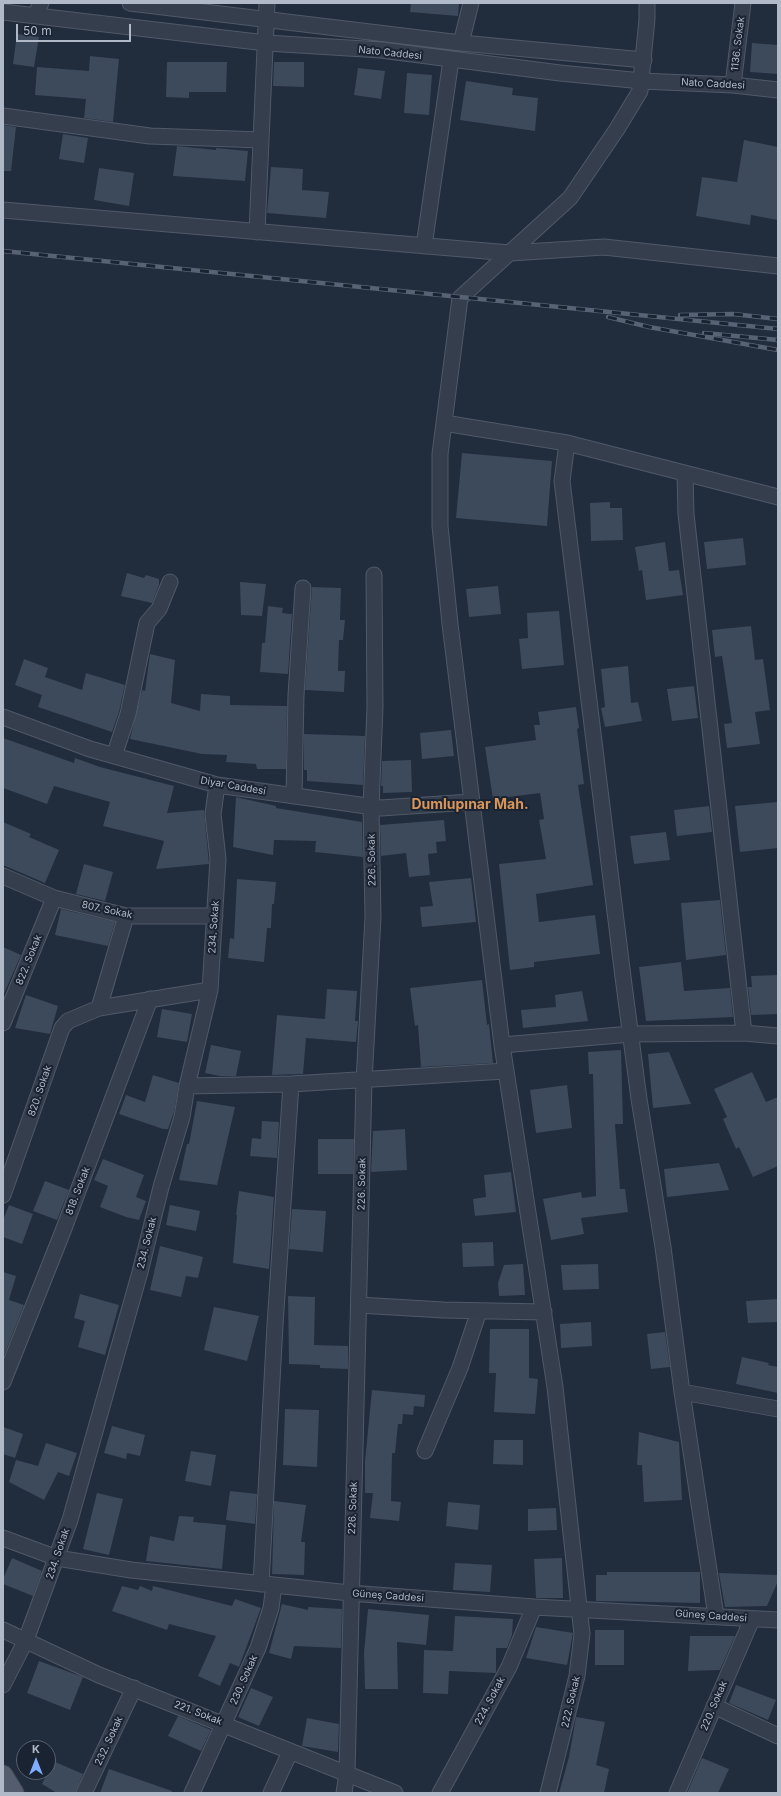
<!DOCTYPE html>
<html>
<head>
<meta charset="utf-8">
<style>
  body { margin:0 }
  #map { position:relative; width:781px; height:1796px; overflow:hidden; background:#212c3d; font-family:Inter,sans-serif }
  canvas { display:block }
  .frame { position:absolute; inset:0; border:4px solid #b0b9c8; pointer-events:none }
  .north { position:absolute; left:16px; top:1740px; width:40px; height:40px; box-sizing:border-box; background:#1a2331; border:1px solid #565f6d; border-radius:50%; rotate:0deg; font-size:11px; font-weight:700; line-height:16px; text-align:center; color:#b0b9c8 }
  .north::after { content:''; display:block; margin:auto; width:14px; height:18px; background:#80acfe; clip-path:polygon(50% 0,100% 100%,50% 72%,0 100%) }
  .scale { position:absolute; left:16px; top:24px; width:115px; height:18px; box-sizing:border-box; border:2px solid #b0b9c8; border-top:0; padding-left:5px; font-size:12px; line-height:14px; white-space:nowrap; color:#b0b9c8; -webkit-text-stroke:3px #1a2331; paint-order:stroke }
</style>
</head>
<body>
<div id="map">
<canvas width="781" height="1796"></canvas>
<div class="frame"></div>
<div class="north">K</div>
<div class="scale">50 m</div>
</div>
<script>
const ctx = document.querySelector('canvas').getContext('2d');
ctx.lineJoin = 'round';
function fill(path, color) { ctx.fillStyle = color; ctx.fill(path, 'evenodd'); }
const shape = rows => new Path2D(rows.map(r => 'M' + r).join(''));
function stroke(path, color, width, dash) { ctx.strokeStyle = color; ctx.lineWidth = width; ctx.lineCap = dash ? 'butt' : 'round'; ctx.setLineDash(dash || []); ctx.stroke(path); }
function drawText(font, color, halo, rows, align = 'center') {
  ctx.font = font + ' Inter,sans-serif'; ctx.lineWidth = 4; ctx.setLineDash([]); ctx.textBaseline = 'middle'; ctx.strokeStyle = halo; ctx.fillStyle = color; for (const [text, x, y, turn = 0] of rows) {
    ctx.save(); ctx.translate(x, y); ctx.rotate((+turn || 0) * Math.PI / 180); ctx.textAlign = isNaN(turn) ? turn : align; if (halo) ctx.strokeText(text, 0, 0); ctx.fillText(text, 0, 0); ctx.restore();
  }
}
fill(shape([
  [411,3,459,3,458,16,410,12],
  [17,34,39,37,34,67,13,64],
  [752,43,778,45,778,74,750,72],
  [90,56,119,59,113,122,84,118,86,99,35,95,37,67,89,71],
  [167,62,227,62,226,92,189,92,189,98,166,97],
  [274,62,304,62,304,87,273,86],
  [358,68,385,71,381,99,354,95],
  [407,73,432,75,429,115,404,113],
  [466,81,513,88,512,95,538,98,535,131,460,120],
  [3,125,16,127,11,171,3,171],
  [63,134,88,138,84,163,59,159],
  [744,140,778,147,778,220,751,215,750,225,696,216,702,177,737,182],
  [177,146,216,150,216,148,248,151,245,181,173,176],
  [271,167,303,169,302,190,329,192,326,218,267,213],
  [99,168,134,173,129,206,94,200],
  [462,453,552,461,547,526,456,518],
  [610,502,610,508,622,508,623,540,591,541,590,503],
  [743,538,746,565,707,569,704,542],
  [665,542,669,571,679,570,683,595,646,600,642,570,639,571,635,547],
  [127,573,144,578,146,575,159,579,159,585,152,603,121,596],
  [240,582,266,584,262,616,241,615],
  [498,586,501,614,469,617,466,589],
  [312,587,341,588,340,620,345,620,343,640,339,640,338,671,345,671,344,692,305,690],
  [268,606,283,608,282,613,292,614,288,674,260,672,262,643,265,643],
  [559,611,564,665,522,669,519,639,528,638,527,613],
  [751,626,755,660,763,659,770,710,755,712,760,744,727,748,724,724,732,723,722,656,715,657,712,630],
  [150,654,175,660,171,703,200,711,201,694,230,696,230,705,287,706,286,769,257,769,256,764,226,762,227,755,202,754,130,739,142,690,145,691],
  [24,659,48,668,45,677,82,690,86,673,125,685,119,712,112,732,38,707,42,695,15,685],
  [628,666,631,703,638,702,642,721,605,727,601,708,605,707,601,669],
  [694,686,698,718,672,721,667,689],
  [576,707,579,728,577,729,584,784,578,785,593,885,536,894,539,922,595,915,600,954,534,962,534,967,510,970,499,864,546,859,539,820,544,819,540,793,493,799,485,747,536,740,534,725,540,725,538,712],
  [451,730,454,756,422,759,420,733],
  [304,734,365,736,363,785,307,781,307,770,304,770],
  [3,738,74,763,75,758,100,767,174,786,167,813,204,810,209,864,156,869,164,841,103,826,110,802,54,786,47,804,3,788],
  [411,760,412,792,383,793,383,786,381,786,382,761],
  [236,797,276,806,276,808,362,822,363,857,315,852,316,841,274,840,273,855,233,847],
  [778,802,778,848,740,852,735,806],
  [709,806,712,832,677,836,674,810],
  [444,820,446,841,436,842,437,853,428,854,430,875,409,877,406,853,381,856,380,825],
  [3,822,31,834,29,837,59,850,45,883,3,865],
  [666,832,670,860,634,864,630,836],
  [84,864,113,872,105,901,76,894],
  [471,878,476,922,422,927,420,907,433,906,429,882],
  [237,879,276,882,274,904,272,904,271,928,267,928,264,962,228,958,230,938,234,939],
  [720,900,726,955,686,960,681,903],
  [61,909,115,922,108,946,55,935],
  [3,947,21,955,3,996],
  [681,962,684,991,730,988,733,1017,646,1021,639,967],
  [778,975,778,1014,751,1015,748,987,752,987,751,976],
  [482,980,487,1025,489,1024,493,1063,421,1067,418,1025,415,1026,410,988],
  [327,989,357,991,355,1021,358,1021,356,1042,306,1038,303,1074,272,1075,277,1015,325,1019],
  [582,991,588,1021,523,1028,521,1010,556,1007,555,995],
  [26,995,58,1006,50,1034,15,1028],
  [162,1009,192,1014,187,1042,157,1037],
  [211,1045,241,1051,236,1076,220,1076,205,1073],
  [621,1050,623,1124,615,1124,620,1189,625,1189,628,1212,581,1218,584,1234,551,1240,543,1199,581,1192,582,1198,596,1196,593,1074,589,1074,588,1052],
  [669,1052,691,1104,653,1108,648,1054],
  [752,1072,766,1102,778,1097,778,1166,753,1177,739,1147,736,1149,723,1119,727,1117,714,1089],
  [153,1075,179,1083,174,1112,168,1129,163,1129,119,1114,126,1095,145,1102],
  [567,1085,572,1128,536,1133,530,1090],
  [197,1101,235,1107,217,1185,179,1180,187,1144,189,1144],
  [262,1121,279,1122,277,1158,250,1156,252,1138,261,1139],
  [405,1129,407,1170,371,1172,373,1131],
  [318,1139,354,1139,353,1174,318,1174],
  [103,1159,144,1175,136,1197,146,1201,139,1220,126,1217,100,1207,108,1186,94,1180],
  [719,1163,729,1190,667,1197,664,1169],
  [511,1172,516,1212,475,1216,473,1199,486,1197,484,1175],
  [45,1181,69,1190,57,1220,33,1211],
  [239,1191,274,1197,269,1269,233,1263,237,1215,236,1215],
  [9,1205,33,1214,22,1244,3,1237,3,1220],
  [170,1205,200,1211,196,1231,166,1225],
  [292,1209,326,1211,323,1252,289,1249],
  [493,1242,494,1266,463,1267,462,1243],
  [160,1246,203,1257,198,1278,186,1276,181,1297,150,1290],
  [523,1264,525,1295,499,1296,498,1283,504,1265],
  [598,1264,599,1289,563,1290,561,1265],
  [3,1272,16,1276,9,1300,24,1305,3,1358],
  [80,1294,119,1305,105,1355,78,1347,85,1321,74,1318],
  [288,1296,315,1297,314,1345,348,1346,348,1369,320,1368,320,1365,289,1364],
  [778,1299,778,1322,748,1323,746,1301],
  [214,1307,259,1316,247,1361,204,1350],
  [591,1322,592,1346,561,1348,560,1324],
  [490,1329,529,1329,529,1378,538,1379,535,1414,494,1412,496,1373,489,1373],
  [665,1332,670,1367,651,1369,647,1334],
  [742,1357,769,1363,768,1365,778,1367,778,1393,736,1384],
  [372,1390,425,1395,424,1407,414,1406,413,1415,403,1414,402,1424,398,1424,395,1453,392,1453,391,1501,401,1502,399,1521,370,1518,373,1493,365,1493,365,1461],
  [285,1409,319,1410,317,1467,283,1465],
  [112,1426,145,1435,140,1456,127,1453,126,1459,104,1453],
  [3,1427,23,1434,15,1458,3,1454],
  [639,1432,679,1442,682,1500,644,1502,642,1465,637,1465],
  [494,1440,523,1440,523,1465,493,1464],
  [46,1443,77,1453,69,1476,58,1472,44,1500,9,1482,16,1460,38,1466],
  [191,1451,216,1455,211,1486,185,1481],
  [230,1491,257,1494,255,1524,226,1520],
  [97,1493,123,1499,109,1555,83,1549],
  [274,1501,306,1505,301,1542,305,1542,304,1575,272,1574],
  [448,1502,480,1505,478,1530,446,1526],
  [556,1508,557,1530,528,1531,528,1509],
  [179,1516,194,1517,193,1522,226,1525,222,1569,146,1561,150,1536,174,1541],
  [12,1558,42,1571,33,1596,3,1584,3,1579],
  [562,1558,563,1598,536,1598,534,1559],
  [455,1563,492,1565,490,1592,453,1590],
  [607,1572,700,1572,700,1603,596,1601,596,1575,607,1575],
  [719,1573,778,1575,778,1581,767,1606,725,1607],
  [122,1586,138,1590,140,1586,152,1591,153,1586,232,1606,235,1599,261,1608,239,1667,230,1663,220,1686,198,1676,216,1636,169,1624,167,1630,112,1611],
  [282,1604,308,1610,308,1607,342,1609,341,1648,294,1646,291,1659,269,1653],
  [368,1609,429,1615,426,1645,397,1642,398,1689,365,1689,364,1653],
  [455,1616,513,1619,512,1635,507,1648,496,1648,496,1673,449,1671,448,1694,423,1693,424,1650,453,1651],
  [536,1627,573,1633,567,1665,526,1658],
  [595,1630,624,1630,624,1665,595,1665],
  [690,1636,735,1636,720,1670,688,1671],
  [39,1661,83,1677,70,1710,27,1693],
  [736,1685,776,1700,768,1720,729,1703],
  [251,1688,273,1697,259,1726,238,1717],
  [178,1716,211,1730,201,1751,168,1736],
  [576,1717,605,1722,596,1765,609,1769,604,1793,559,1793,569,1757],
  [307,1718,339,1724,338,1752,302,1746],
  [702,1758,729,1769,718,1793,687,1793],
  [53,1761,83,1774,75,1793,57,1793,42,1784],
  [109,1769,172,1791,172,1793,100,1793]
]), '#3d4a5c');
const minor = shape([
  [130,3,461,43,644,60],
  [647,3,647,19,640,91,617,129,570,198,460,298,444,423,567,443,778,497],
  [3,12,266,43,381,50,560,73,642,81,733,85,778,90],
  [35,16,41,3],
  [461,43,471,3],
  [733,85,743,3],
  [3,116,150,136,261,140],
  [3,210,510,253,604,247,778,266],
  [257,232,267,3],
  [424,246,451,60],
  [444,423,440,454,440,526,450,624,502,1045,555,1387,582,1634,577,1676,548,1793],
  [567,443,562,481,623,977,639,1099,663,1247,682,1392,716,1616],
  [685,473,686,514,744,1033],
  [3,717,90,749,217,785,381,808,471,802],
  [114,756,128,714,147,623,159,609,170,582],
  [294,796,296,695,303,588],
  [3,876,54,898,126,916,215,916],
  [99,1008,210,990],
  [3,1023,54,898],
  [502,1045,631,1034,744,1033,778,1036],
  [187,1086,291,1084,505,1071],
  [3,1195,62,1028,68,1021,99,1008,126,916],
  [359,1305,443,1310,544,1312],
  [3,1382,63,1231,150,999],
  [682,1392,778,1409],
  [425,1451,460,1368,479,1311],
  [3,1538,57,1558,131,1570,350,1593,534,1607,778,1620],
  [261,1584,275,1325,291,1084],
  [3,1630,99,1675,395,1793],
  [3,1685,26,1640,70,1520,140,1272,161,1187,182,1117,187,1086,210,990,218,859,213,814,217,785],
  [714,1706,778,1736],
  [84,1793,134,1688],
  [192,1793,258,1648,271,1608,274,1585],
  [271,1793,290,1752],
  [344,1793,347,1773,364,1081,373,917,371,807,375,707,374,575],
  [440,1793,509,1667,534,1607],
  [677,1793,752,1619]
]);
const major = shape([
  [3,1775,14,1793]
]);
stroke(minor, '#505967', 17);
stroke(major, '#3e4755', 21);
stroke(minor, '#353e4d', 15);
stroke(major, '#535d6d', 19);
const rail = shape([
  [3,251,778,329],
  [680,315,733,314,778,319],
  [608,317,649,327,778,350],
  [704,333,778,340]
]);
stroke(rail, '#576274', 4.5);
stroke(rail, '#1a2331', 3, [9]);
drawText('10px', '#b0b9c8', '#1a2331', [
  ["1136. Sokak",738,44,-83],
  ["Nato Caddesi",390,53,6],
  ["Nato Caddesi",713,84,3],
  ["Diyar Caddesi",233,786,10],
  ["226. Sokak",372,860,-91],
  ["807. Sokak",107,910,12],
  ["234. Sokak",214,927,-86],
  ["822. Sokak",29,960,-68],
  ["820. Sokak",40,1091,-71],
  ["226. Sokak",362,1184,-89],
  ["818. Sokak",78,1191,-69],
  ["234. Sokak",147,1243,-76],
  ["226. Sokak",353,1508,-88],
  ["234. Sokak",58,1554,-71],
  ["Güneş Caddesi",388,1596,4],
  ["Güneş Caddesi",711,1616,4],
  ["230. Sokak",244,1680,-66],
  ["224. Sokak",490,1701,-62],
  ["222. Sokak",571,1702,-77],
  ["220. Sokak",714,1706,-67],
  ["221. Sokak",198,1713,21],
  ["232. Sokak",109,1741,-65]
]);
drawText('bold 14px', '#da965a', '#1a2331', [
  ["Dumlupınar Mah.",470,805]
]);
</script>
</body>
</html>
